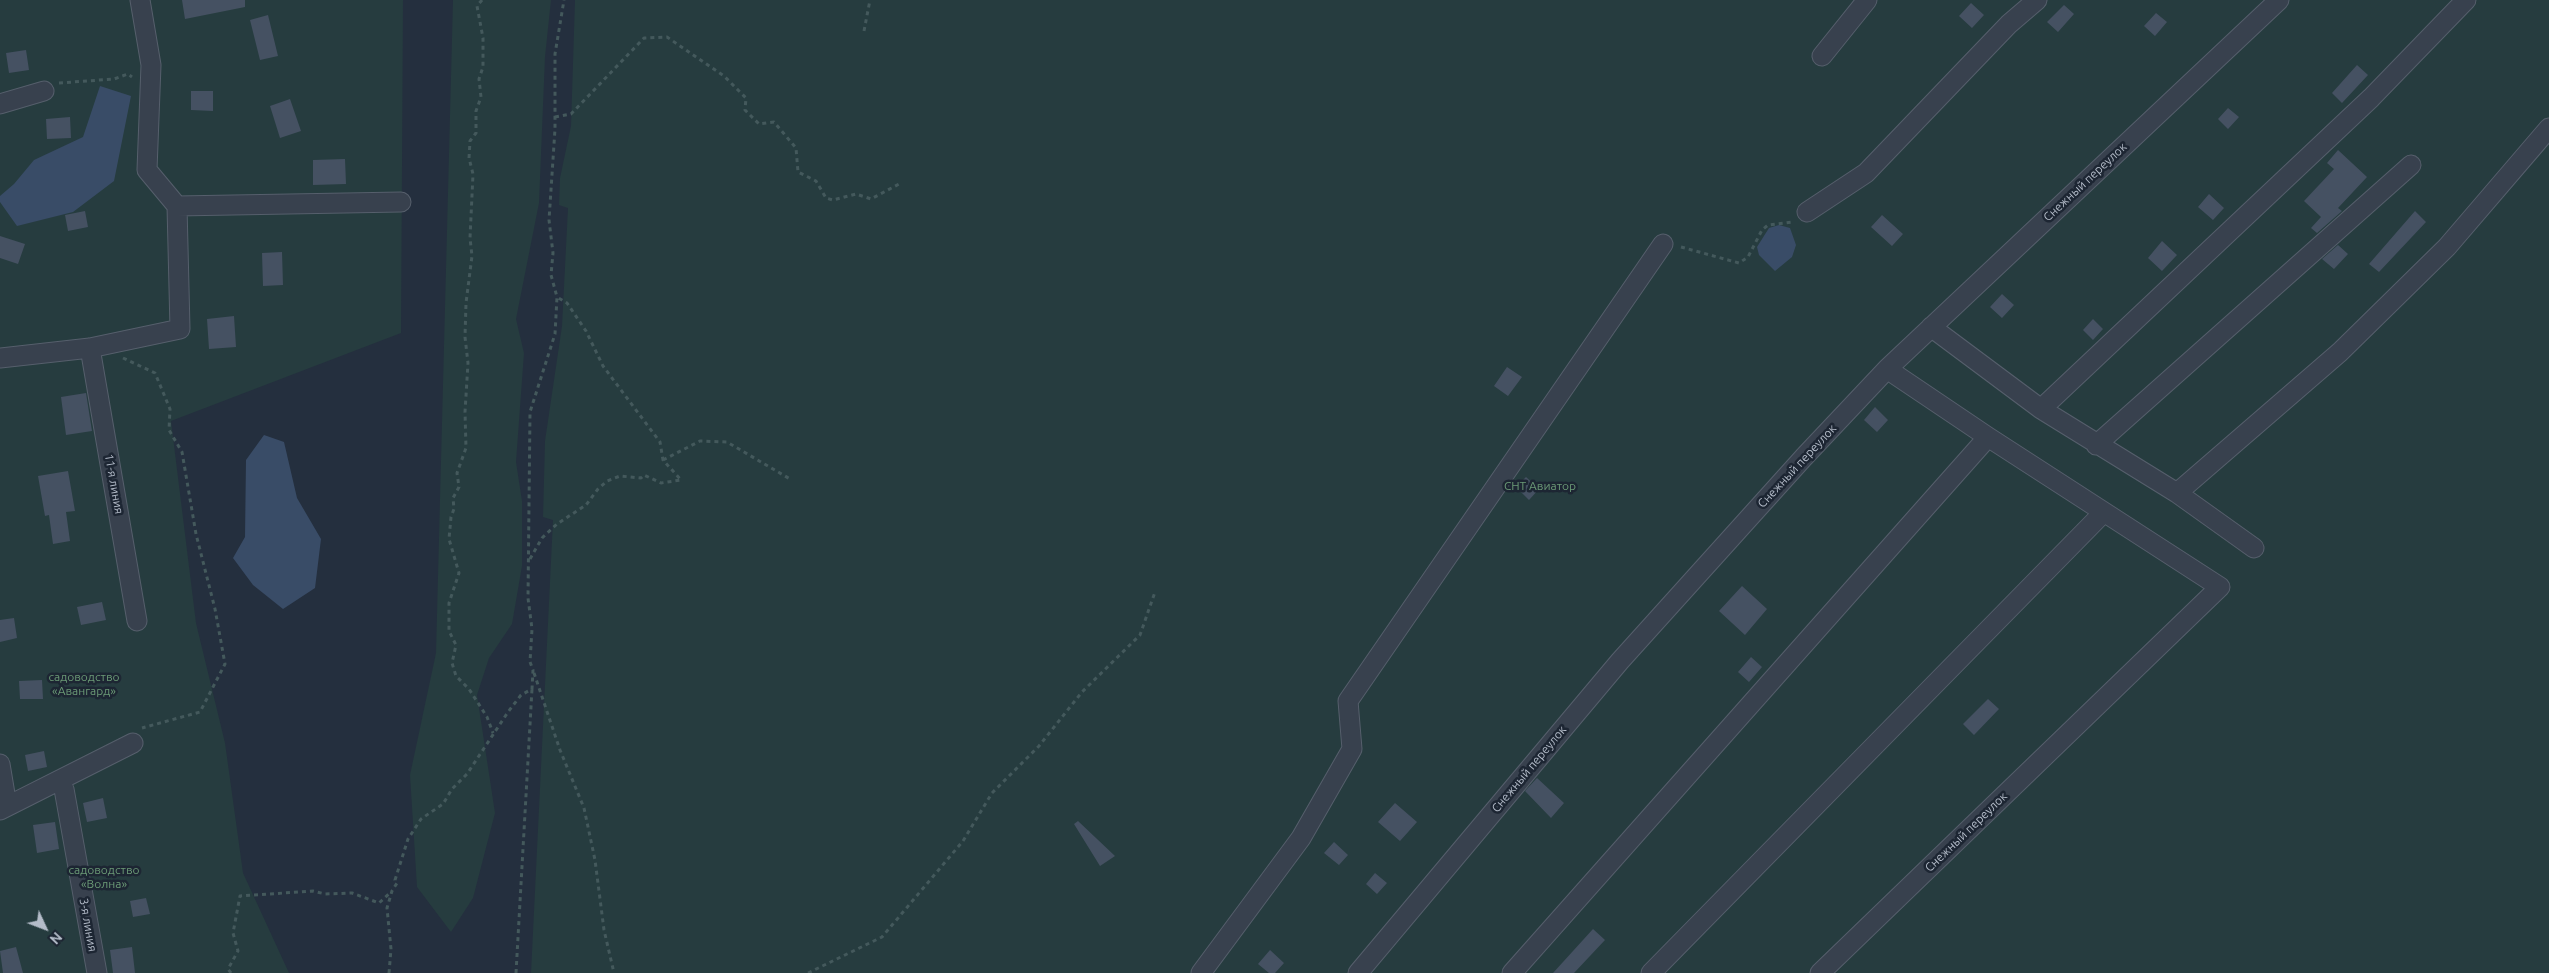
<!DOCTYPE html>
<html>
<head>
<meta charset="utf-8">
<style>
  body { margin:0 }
  #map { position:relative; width:2549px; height:973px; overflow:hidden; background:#242f3e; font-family:Ubuntu,sans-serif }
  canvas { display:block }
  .north { position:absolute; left:20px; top:903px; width:50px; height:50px; -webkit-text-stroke:4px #1d2633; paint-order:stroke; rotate:133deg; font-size:14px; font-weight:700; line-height:20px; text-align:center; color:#b4bcc9 }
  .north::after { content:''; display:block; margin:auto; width:18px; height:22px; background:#b4bcc9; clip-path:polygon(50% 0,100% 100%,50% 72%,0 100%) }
</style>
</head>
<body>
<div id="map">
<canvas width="2549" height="973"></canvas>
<div class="north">N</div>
</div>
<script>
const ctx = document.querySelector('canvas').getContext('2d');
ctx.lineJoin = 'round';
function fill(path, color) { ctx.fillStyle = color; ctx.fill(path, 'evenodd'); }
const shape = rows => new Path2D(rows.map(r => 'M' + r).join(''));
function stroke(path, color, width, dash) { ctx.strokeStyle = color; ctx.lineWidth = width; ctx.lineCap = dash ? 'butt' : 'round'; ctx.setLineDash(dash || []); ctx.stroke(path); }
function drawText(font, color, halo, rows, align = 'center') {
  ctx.font = font + ' Ubuntu,sans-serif'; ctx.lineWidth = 5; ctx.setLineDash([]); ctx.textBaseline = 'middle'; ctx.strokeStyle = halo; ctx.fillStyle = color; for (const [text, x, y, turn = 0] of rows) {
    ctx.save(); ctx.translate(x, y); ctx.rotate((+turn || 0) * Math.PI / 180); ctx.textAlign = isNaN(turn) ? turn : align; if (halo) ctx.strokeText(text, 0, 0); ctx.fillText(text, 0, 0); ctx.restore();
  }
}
fill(shape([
  [0,0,403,0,401,333,171,421,196,623,225,743,243,873,289,973,0,973],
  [453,0,551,0,545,57,539,203,516,319,524,353,516,462,522,501,522,566,512,624,489,658,477,695,495,813,473,898,451,932,417,887,410,775,436,653],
  [575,0,2549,0,2549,973,531,973,553,520,543,517,545,441,562,326,568,208,559,205,560,178,571,126]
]), '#263c3f');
fill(shape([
  [100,86,131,96,114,181,73,212,17,226,0,202,0,196,14,184,34,160,83,137],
  [1779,225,1790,228,1796,245,1792,257,1775,271,1759,255,1757,247,1769,228],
  [264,435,284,442,297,498,321,539,315,588,283,609,253,585,233,558,245,537,246,460]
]), '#394c67');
fill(shape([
  [182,0,245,0,245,7,185,19],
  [1971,3,1984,15,1972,28,1959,16],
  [2064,5,2074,14,2058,32,2047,22],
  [2156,13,2167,22,2155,36,2144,26],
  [268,15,278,56,260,60,250,20],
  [26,50,29,70,9,73,6,53],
  [2357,65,2368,75,2342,103,2332,93],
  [191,91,213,91,213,111,191,110],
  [290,99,301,131,280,138,270,106],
  [2228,108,2239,117,2228,129,2218,119],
  [70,117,71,138,47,139,46,119],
  [2338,150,2367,177,2338,208,2342,211,2317,233,2311,228,2321,217,2304,201,2334,169,2327,163],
  [345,159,346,184,313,185,313,160],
  [2209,194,2224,208,2213,220,2198,207],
  [85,211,88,227,68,231,65,215],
  [2415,211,2426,222,2379,272,2369,264],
  [1882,215,1903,234,1892,246,1871,227],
  [0,236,25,244,18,264,0,258],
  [2162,241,2177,255,2162,271,2148,258],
  [2338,245,2348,254,2334,269,2322,259],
  [282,252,283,285,263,286,262,253],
  [2002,294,2014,305,2002,318,1990,307],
  [234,316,236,347,209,349,207,319],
  [2093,319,2103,329,2093,340,2083,330],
  [1507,367,1522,377,1508,396,1494,386],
  [86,393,92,431,66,435,61,397],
  [1875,407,1888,420,1877,432,1864,420],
  [68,471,75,511,66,512,70,541,53,544,49,515,45,516,38,476],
  [1526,477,1539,489,1529,500,1516,487],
  [1742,586,1767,609,1745,635,1719,611],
  [102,602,106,620,81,625,77,607],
  [14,618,17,638,0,642,0,620],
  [1751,657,1762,667,1749,682,1738,672],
  [42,680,43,699,20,699,19,681],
  [1988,699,1999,709,1974,735,1963,724],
  [44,751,47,767,28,771,25,755],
  [1537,778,1564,803,1551,818,1525,791],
  [103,798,107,818,87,822,83,803],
  [1395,803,1417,822,1400,841,1378,822],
  [1078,821,1115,856,1100,866,1074,824],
  [55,822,59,849,37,853,33,825],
  [1334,842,1348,855,1339,865,1324,853],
  [1375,873,1387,883,1377,894,1366,884],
  [146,898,150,914,133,917,130,901],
  [1593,929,1605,940,1574,973,1553,973],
  [16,947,23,973,3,973,0,951],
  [132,947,135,973,113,973,110,950],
  [1270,950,1284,963,1275,973,1269,973,1258,964]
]), '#455162');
const minor = shape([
  [1822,56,1867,0],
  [0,104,44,91],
  [177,206,401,202],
  [1807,212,1866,173,2009,24,2037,0],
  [1931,327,2041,409,2177,493,2254,548],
  [90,348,137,621],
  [0,358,90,348,180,329,177,206,147,170,151,65,140,0],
  [2041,409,2371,98,2466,0],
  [2096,445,2411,165],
  [2177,493,2340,352,2447,247,2549,128],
  [0,764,7,806],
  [64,789,97,973],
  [0,810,133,743],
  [1201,973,1301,838,1352,749,1348,701,1663,244],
  [1358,973,1620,661,1804,457,1887,369,2279,0],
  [1512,973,1988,437],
  [1651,973,2104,512],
  [1820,973,2220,587,1988,437,1887,369]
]);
stroke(minor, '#565f6c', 21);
stroke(shape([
  [482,0,477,6,483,38,483,67,479,79,481,97,476,111,476,133,470,141,469,158,473,174,470,238,472,256,466,303,465,337,468,363,465,412,466,448,457,473,459,487,453,498,454,509,451,517,449,539,459,573,449,603,449,631,456,645,452,663,456,676,469,689,487,717,493,733],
  [864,31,870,0],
  [59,83,114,79,128,74,132,77],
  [555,117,571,114,644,38,667,37,724,76,746,98,745,110,759,124,774,122,796,148,798,172,816,181,826,198,833,200,856,194,871,199,901,183],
  [1681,247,1739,263,1748,257,1762,230,1768,225,1792,222],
  [123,358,155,373,170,409,169,430,182,452,196,534,215,609,225,664,200,712,142,728],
  [663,460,700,441,727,442,790,479],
  [530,559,542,538,557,524,586,505,598,489,607,481,620,476,641,478,644,475,661,483,681,480,663,460,660,442,603,366,586,331,567,303,557,297],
  [534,673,560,750,584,808,595,860,604,930,614,973],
  [231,973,228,969,238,951,233,933,240,896,313,891,325,894,352,893,379,903,392,891],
  [389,973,391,949,387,908,392,891,397,883,395,880,408,839,421,819,443,804,452,789,467,774,508,712,521,695,532,689,533,670,530,662,532,629,528,598,530,412,555,334,557,297,551,275,553,253,549,220,555,129,555,54,564,0],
  [516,973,532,689],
  [808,973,882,937,963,841,992,793,1039,746,1082,692,1140,635,1155,592]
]), '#44595c', 3, [4, 4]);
stroke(minor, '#38414e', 19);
drawText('12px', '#b4bcc9', '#1d2633', [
  ["Снежный переулок",2085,182,-43],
  ["Снежный переулок",1797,466,-47],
  ["11-я линия",114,484,80],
  ["Снежный переулок",1529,769,-50],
  ["Снежный переулок",1966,832,-44],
  ["3-я линия",88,925,80]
]);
drawText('12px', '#6b9a76', '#1d2633', [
  ["СНТ Авиатор",1540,486],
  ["садоводство",84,677],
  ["«Авангард»",84,691],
  ["садоводство",104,870],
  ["«Волна»",104,884]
]);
</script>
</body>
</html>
